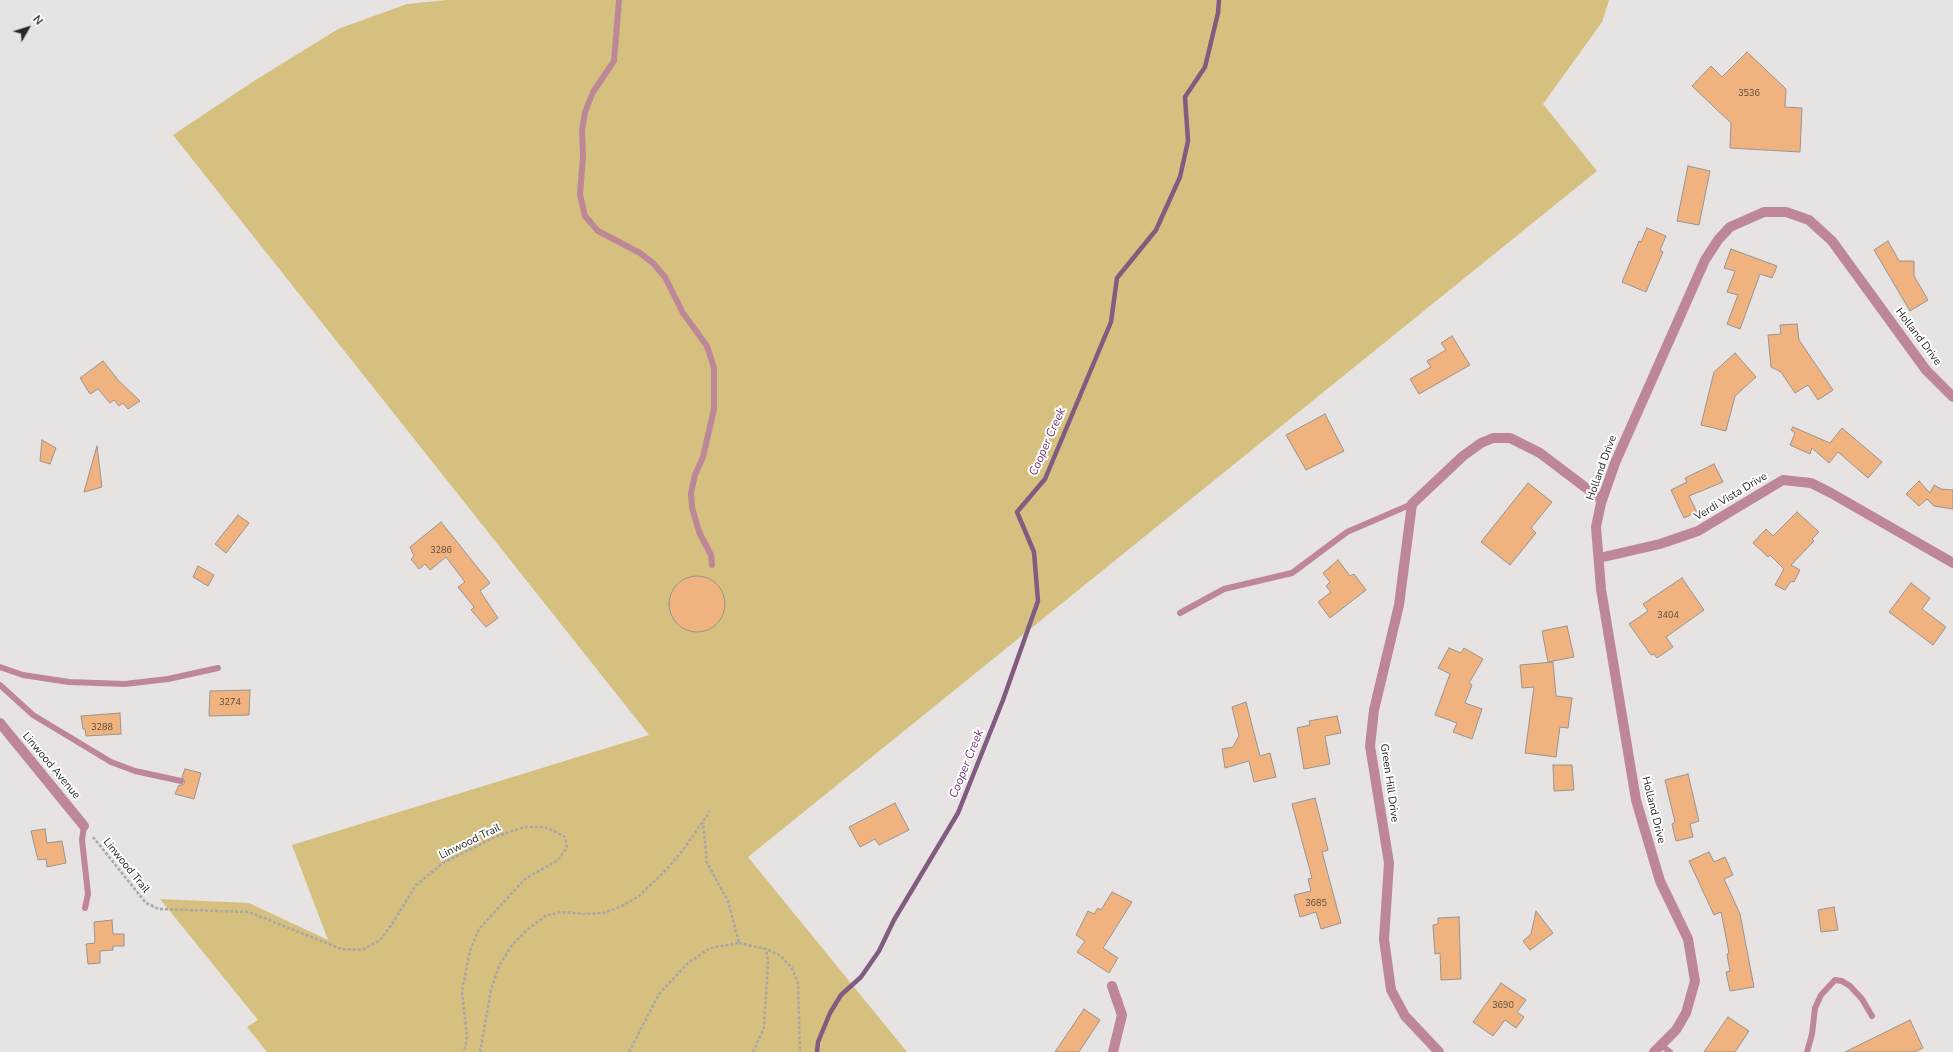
<!DOCTYPE html>
<html>
<head>
<meta charset="utf-8">
<style>
  body { margin:0 }
  #map { position:relative; width:1953px; height:1052px; overflow:hidden; background:#e7e3e3; font-family:"Nunito Sans",sans-serif }
  canvas { display:block }
  .north { position:absolute; left:8px; top:8px; width:40px; height:40px; -webkit-text-stroke:3px #fff; paint-order:stroke; rotate:51deg; font-size:11px; font-weight:700; line-height:16px; text-align:center; color:#2a2929 }
  .north::after { content:''; display:block; margin:auto; width:14px; height:18px; background:#2a2929; clip-path:polygon(50% 0,100% 100%,50% 72%,0 100%) }
</style>
</head>
<body>
<div id="map">
<canvas width="1953" height="1052"></canvas>
<div class="north">N</div>
</div>
<script>
const ctx = document.querySelector('canvas').getContext('2d');
ctx.lineJoin = 'round';
function fill(path, color) { ctx.fillStyle = color; ctx.fill(path, 'evenodd'); }
const shape = rows => new Path2D(rows.map(r => 'M' + r).join(''));
function stroke(path, color, width, dash) { ctx.strokeStyle = color; ctx.lineWidth = width; ctx.lineCap = dash ? 'butt' : 'round'; ctx.setLineDash(dash || []); ctx.stroke(path); }
function drawText(font, color, halo, rows, align = 'center') {
  ctx.font = font + ' "Nunito Sans",sans-serif'; ctx.lineWidth = 4; ctx.setLineDash([]); ctx.textBaseline = 'middle'; ctx.strokeStyle = halo; ctx.fillStyle = color; for (const [text, x, y, turn = 0] of rows) {
    ctx.save(); ctx.translate(x, y); ctx.rotate((+turn || 0) * Math.PI / 180); ctx.textAlign = isNaN(turn) ? turn : align; if (halo) ctx.strokeText(text, 0, 0); ctx.fillText(text, 0, 0); ctx.restore();
  }
}
fill(shape([
  [447,0,1609,0,1602,22,1543,104,1597,171,748,857,907,1052,267,1052,247,1027,258,1020,160,899,249,903,328,940,292,845,649,735,173,135,254,81,338,29,407,4]
]), '#d5c07f');
stroke(shape([
  [817,1052,818,1042,830,1013,841,995,861,977,879,951,894,920,958,813,1003,700,1038,601,1034,552,1017,512,1045,479,1111,322,1117,278,1156,230,1180,177,1188,141,1185,97,1205,67,1218,13,1219,0]
]), '#825c80', 4.5);
const building = shape([
  [1747,52,1786,89,1785,107,1802,108,1800,152,1730,148,1731,123,1692,86,1711,66,1722,77,1747,52],
  [1688,166,1710,171,1699,225,1677,221,1688,166],
  [1647,228,1666,236,1660,250,1663,252,1646,292,1622,282,1639,241,1641,242,1647,228],
  [1888,241,1899,261,1914,261,1914,276,1928,300,1910,311,1874,250,1888,241],
  [1731,249,1777,266,1772,278,1760,274,1740,329,1727,324,1738,295,1727,292,1735,271,1724,268,1731,249],
  [1797,324,1799,340,1833,390,1818,400,1808,385,1795,393,1781,372,1771,367,1768,335,1781,334,1780,325,1797,324],
  [1452,336,1470,365,1419,394,1410,379,1431,367,1427,361,1446,350,1441,343,1452,336],
  [1735,353,1756,377,1735,396,1726,431,1701,425,1714,372,1735,353],
  [103,361,118,380,140,401,128,409,123,403,119,406,114,400,110,403,98,389,90,394,80,378,103,361],
  [1325,414,1344,451,1306,470,1286,435,1325,414],
  [1793,427,1830,443,1842,428,1882,462,1868,478,1838,452,1829,463,1812,448,1810,454,1790,445,1795,433,1791,430,1793,427],
  [42,440,56,448,50,464,40,461,42,440],
  [97,446,102,487,84,492,97,446],
  [1714,464,1723,482,1689,496,1697,512,1684,518,1671,490,1687,482,1685,478,1714,464],
  [1919,481,1930,493,1934,485,1941,489,1953,490,1953,509,1934,506,1927,499,1919,506,1906,494,1919,481],
  [1528,483,1552,502,1531,528,1536,533,1510,565,1481,542,1528,483],
  [1797,512,1819,532,1812,539,1814,541,1791,565,1800,570,1794,582,1791,581,1785,590,1775,585,1784,569,1770,555,1768,557,1753,543,1766,529,1773,536,1797,512],
  [238,515,249,523,226,553,215,544,238,515],
  [441,522,490,583,480,591,498,618,486,627,471,610,474,607,458,587,465,582,446,557,430,570,425,564,419,569,411,559,414,556,410,547,441,522],
  [1338,560,1350,576,1354,574,1366,590,1330,618,1318,602,1331,592,1326,586,1330,582,1323,573,1338,560],
  [198,566,214,575,208,586,193,577,198,566],
  '669 604a28 28 0 1 1 56 0a28 28 0 1 1-56 0Z',
  [1682,578,1704,610,1666,637,1673,647,1657,658,1654,654,1651,655,1629,624,1648,611,1643,604,1682,578],
  [1911,583,1930,598,1922,609,1946,627,1933,645,1889,612,1911,583],
  [1567,626,1574,657,1548,662,1542,631,1567,626],
  [1449,648,1461,653,1464,648,1483,659,1469,683,1472,685,1465,703,1482,709,1472,739,1453,732,1457,723,1435,715,1450,674,1438,668,1449,648],
  [1553,662,1556,696,1572,698,1568,728,1560,727,1556,757,1525,753,1534,687,1522,688,1520,665,1553,662],
  [250,690,249,715,209,716,210,691,250,690],
  [1246,702,1260,756,1270,753,1276,777,1254,782,1249,761,1225,768,1222,749,1233,747,1239,736,1232,707,1246,702],
  [120,713,121,734,86,736,85,729,83,729,81,716,120,713],
  [1337,716,1341,733,1325,736,1330,764,1304,769,1297,728,1310,725,1309,721,1337,716],
  [1553,765,1572,765,1574,790,1554,791,1553,765],
  [185,769,201,773,194,799,175,794,179,785,183,785,185,782,182,777,185,769],
  [1688,774,1699,821,1690,824,1693,837,1676,841,1672,824,1675,822,1665,780,1688,774],
  [1315,798,1328,850,1322,852,1341,923,1321,929,1316,912,1300,917,1294,895,1311,891,1308,879,1312,878,1292,804,1315,798],
  [895,803,909,830,879,845,875,839,860,847,849,827,895,803],
  [45,829,47,843,62,841,66,863,47,867,46,859,38,860,31,831,45,829],
  [1709,852,1714,862,1725,857,1733,875,1724,879,1740,914,1754,987,1730,991,1726,972,1730,971,1727,954,1729,953,1721,912,1714,915,1689,861,1709,852],
  [1112,892,1132,902,1103,948,1118,958,1109,973,1077,952,1085,941,1076,935,1088,911,1094,914,1098,908,1101,910,1112,892],
  [1834,907,1838,930,1821,932,1818,910,1834,907],
  [1536,911,1553,933,1530,950,1523,941,1531,934,1536,911],
  [1459,917,1461,979,1441,980,1440,953,1435,954,1433,925,1438,924,1438,918,1459,917],
  [112,920,113,934,124,934,124,946,113,946,113,950,100,951,100,963,88,964,86,944,95,943,94,922,112,920],
  [1501,983,1526,1000,1517,1012,1524,1017,1516,1028,1505,1020,1493,1036,1473,1022,1501,983],
  [1084,1009,1100,1020,1079,1052,1055,1052,1084,1009],
  [1728,1017,1749,1031,1735,1052,1704,1052,1728,1017],
  [1910,1020,1923,1048,1915,1052,1845,1052,1910,1020]
]);
fill(building, '#f0b37f');
stroke(building, '#979492', 1);
stroke(shape([
  [93,837,146,903,159,909,249,912,341,949,362,950,380,940,392,924,416,885,443,863,497,836,525,827,544,827,556,832,565,837,567,847,558,860,525,879,479,929,470,951,462,991,467,1037,464,1052],
  [739,943,766,949,781,956,792,968,798,983,800,1052],
  [480,1052,491,990,499,966,512,945,527,930,545,916,561,912,583,914,604,913,622,906,639,896,667,869,683,850,710,811],
  [629,1052,659,994,688,963,710,948,739,943,728,901,707,863,703,822],
  [753,1052,764,1028,768,962,766,949]
]), '#a9a6a6', 2.5, [3, 2]);
stroke(shape([
  [619,0,614,61,593,92,585,112,582,130,583,156,580,195,585,216,598,231,640,253,653,263,665,277,683,313,707,346,714,368,714,409,703,457,695,475,691,493,692,507,699,532,711,555,712,565],
  [1180,613,1224,589,1292,573,1347,532,1412,504],
  [0,667,23,675,69,682,125,684,168,679,218,668],
  [0,685,33,715,111,762,135,771,181,781],
  [84,826,82,840,88,894,85,908],
  [1661,1045,1670,1052],
  [1807,1052,1812,1034,1815,1008,1821,995,1835,980,1842,981,1850,986,1862,999,1872,1016]
]), '#be8798', 6);
stroke(shape([
  [1599,558,1660,544,1698,531,1783,480,1811,483,1831,493,1953,563],
  [0,723,84,826],
  [1112,986,1122,1015,1113,1052],
  [1439,1052,1405,1016,1391,990,1384,939,1389,863,1370,746,1374,710,1399,605,1412,504,1463,456,1481,443,1493,438,1510,438,1540,453,1602,500],
  [1654,1052,1676,1030,1686,1013,1695,981,1688,939,1660,881,1636,800,1601,589,1596,527,1601,503,1615,463,1705,260,1718,240,1730,227,1764,212,1786,212,1809,220,1832,241,1926,370,1953,397]
]), '#be8798', 10);
drawText('9px', '#5c4c3e', null, [
  ["3536",1749,94],
  ["3286",441,551],
  ["3404",1668,616],
  ["3274",230,703],
  ["3288",102,728],
  ["3685",1316,904],
  ["3690",1503,1006]
]);
drawText('11px', '#2a2929', '#fff', [
  ["Holland Drive",1918,337,53],
  ["Holland Drive",1602,468,-70],
  ["Verdi Vista Drive",1731,497,-31],
  ["Linwood Avenue",51,766,50],
  ["Green Hill Drive",1389,783,82],
  ["Holland Drive",1653,810,76],
  ["Linwood Trail",470,842,-26],
  ["Linwood Trail",126,866,51]
]);
drawText('italic 12px', '#743375', '#fff', [
  ["Cooper Creek",1048,442,-66],
  ["Cooper Creek",967,764,-68]
]);
</script>
</body>
</html>
